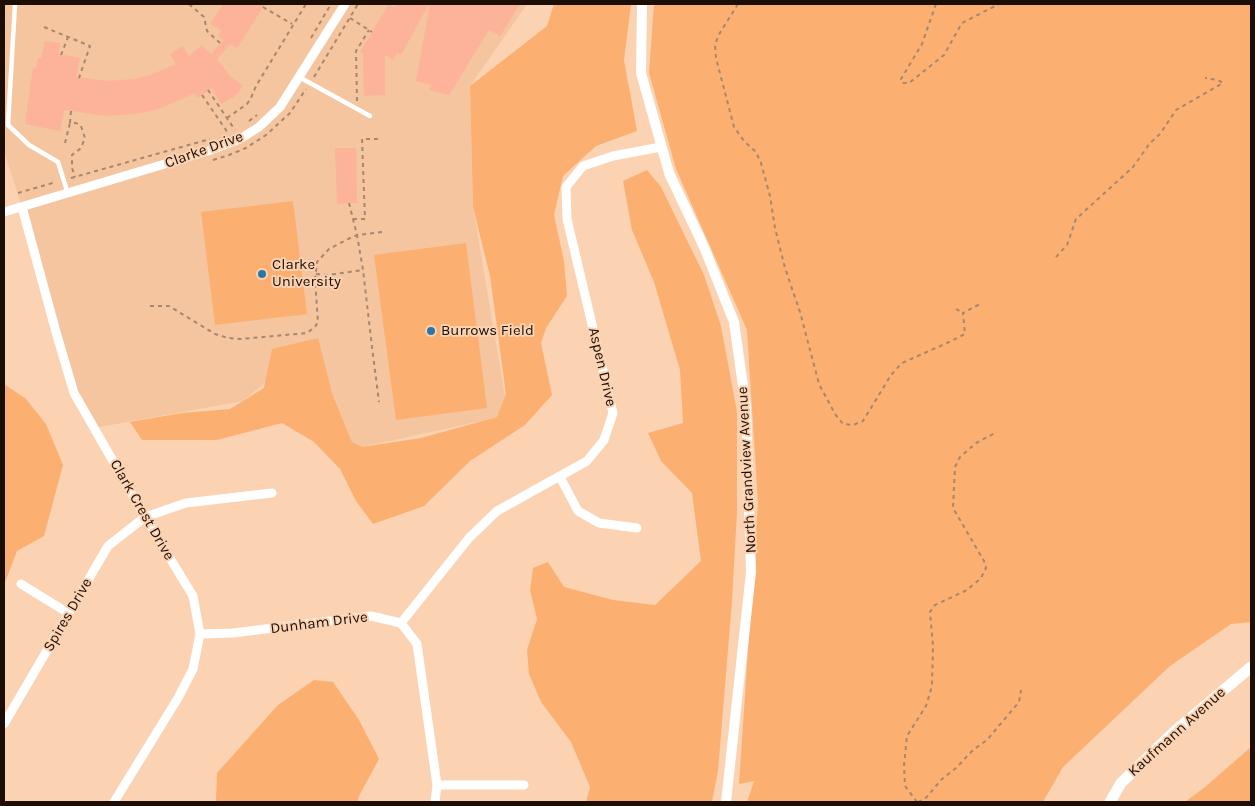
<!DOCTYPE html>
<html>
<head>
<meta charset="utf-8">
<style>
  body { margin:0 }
  #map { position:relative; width:1255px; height:806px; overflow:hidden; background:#fbd2b2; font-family:Karla,sans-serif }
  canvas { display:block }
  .frame { position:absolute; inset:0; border:5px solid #1c0e04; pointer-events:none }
</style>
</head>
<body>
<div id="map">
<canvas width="1255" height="806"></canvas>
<div class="frame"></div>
</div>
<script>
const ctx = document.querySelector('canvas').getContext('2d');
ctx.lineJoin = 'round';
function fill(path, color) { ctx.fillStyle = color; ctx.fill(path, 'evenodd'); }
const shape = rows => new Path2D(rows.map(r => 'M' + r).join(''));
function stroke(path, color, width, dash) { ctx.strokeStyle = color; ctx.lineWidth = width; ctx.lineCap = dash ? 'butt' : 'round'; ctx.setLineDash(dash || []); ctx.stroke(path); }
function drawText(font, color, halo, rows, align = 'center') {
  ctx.font = font + ' Karla,sans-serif'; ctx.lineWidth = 4; ctx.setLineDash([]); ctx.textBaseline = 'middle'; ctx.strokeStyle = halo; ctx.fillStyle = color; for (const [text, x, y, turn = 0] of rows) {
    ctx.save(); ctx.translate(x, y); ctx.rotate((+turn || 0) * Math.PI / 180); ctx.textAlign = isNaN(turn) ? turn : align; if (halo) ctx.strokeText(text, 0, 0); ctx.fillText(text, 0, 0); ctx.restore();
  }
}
fill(shape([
  [4,4,527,4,470,86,473,207,508,415,362,447,352,442,332,393,317,338,243,401,94,428,74,393,22,207,4,151]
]), '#f4c59f');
fill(shape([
  [554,4,631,4,624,60,637,131,596,146,563,176,554,215,564,261,567,296,546,328,541,343,552,395,525,425,470,461,424,506,373,524,356,501,340,469,314,442,282,423,217,440,142,440,130,422,182,413,230,409,264,388,272,349,318,338,332,393,352,442,362,447,421,438,497,417,506,394,490,276,473,207,470,86,547,26],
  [654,4,1251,4,1251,622,1231,624,1170,666,1063,767,1043,802,747,802,754,781,739,784,758,503,747,330,676,169,649,73],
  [647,170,661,187,704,275,721,326,737,412,737,512,732,601,718,771,712,802,586,802,590,787,571,742,541,702,529,674,527,650,537,619,530,590,533,568,548,562,564,587,613,600,655,605,701,561,692,493,661,461,648,433,683,423,680,370,654,282,632,230,623,181],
  [293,201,307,314,215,325,201,212],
  [466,243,487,408,396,420,374,255],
  [4,384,26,399,46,424,63,465,44,536,17,551,4,585],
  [314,680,333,682,359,720,379,759,359,796,358,802,216,802,217,773,278,705],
  [1251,747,1251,802,1185,802,1205,787]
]), '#fbb071');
fill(shape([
  [223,4,265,4,237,48,230,44,217,59,230,76,243,85,239,92,234,97,221,104,212,88,198,98,195,93,161,108,142,113,107,116,64,110,60,131,25,124,33,67,36,68,38,58,41,58,45,41,60,43,59,54,80,58,76,77,107,81,134,79,150,75,176,64,170,54,182,46,189,56,202,45,211,54,224,40,218,36,221,30,210,24],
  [389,4,393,7,400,4,429,4,401,55,397,53,393,60,385,55,385,95,364,96,363,53,360,52],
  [430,4,520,4,500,36,489,30,449,95,429,90,431,85,416,81],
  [335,148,356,148,357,203,337,204]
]), '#fdb399');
stroke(shape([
  [189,4,204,17,207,31,220,43],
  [738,4,718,36,715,46,716,58,734,127,744,141,756,152,761,163,770,196,775,228,785,268,800,312,819,384,835,414,843,424,853,425,863,421,891,375,902,363,947,343,965,334,963,313,980,304],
  [936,4,922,44,901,79,902,83,909,83,944,55,962,23,999,4],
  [263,7,292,24],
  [350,18,372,32],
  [44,27,90,46,79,78],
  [311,38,331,4],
  [61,55,68,37],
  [314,77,358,4],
  [208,90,235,130],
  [202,95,228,133,229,132],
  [357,101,356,51,369,30],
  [71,111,70,123,76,123,81,126,85,138,81,148,72,155,72,168,75,177],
  [227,118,247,104,251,98,256,86,306,4],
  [249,121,257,115],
  [65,143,70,123],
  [213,160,229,155,246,148,266,135,290,113,306,89],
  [71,178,210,139],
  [18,193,56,182],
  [349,203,357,235,363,270,372,347,379,402],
  [353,219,365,219,362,139,380,139],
  [1056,257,1067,245,1076,219,1133,167,1150,143,1160,134,1176,110,1223,83,1218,80,1205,78],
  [316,274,328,275,363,270],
  [150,306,169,306,215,334,228,338,241,339,307,333,315,327,318,322,315,280,317,262,329,249,348,239,357,235,383,232],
  [956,309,963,313],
  [917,802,905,786,904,766,907,736,926,706,932,686,933,646,930,612,935,605,965,591,973,585,981,578,986,568,984,561,953,508,955,467,960,457,967,451,976,443,997,432],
  [918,802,925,799,942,779,956,768,973,750,987,740,1019,702,1021,690]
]), '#a6876f', 2, [4, 4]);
stroke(shape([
  [15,4,8,125,29,145,58,162,68,194],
  [299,77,370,116]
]), '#fff', 4.5);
stroke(shape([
  [22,207,56,332,74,393,145,517,193,596,200,634,193,669,178,698,114,802],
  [4,212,208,151,240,139,259,127,280,107,345,4],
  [560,477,578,511,599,523,637,528],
  [21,584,68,613],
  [401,623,469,538,497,511,587,461,604,440,613,413,567,219,566,187,583,166,613,156,661,147],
  [200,634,233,633,371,616,401,623,417,644,437,785,435,802],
  [4,724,108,546,145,517,186,503,272,493],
  [437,785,524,785]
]), '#fff', 9);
stroke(shape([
  [642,4,641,73,669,173,704,247,734,322,746,407,751,572,726,802]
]), '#fff', 10);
stroke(shape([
  [1110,802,1121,783,1175,731,1251,667]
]), '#fff', 11);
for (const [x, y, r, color] of [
  [262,274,5,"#2778a9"],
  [431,331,5,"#2778a9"]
]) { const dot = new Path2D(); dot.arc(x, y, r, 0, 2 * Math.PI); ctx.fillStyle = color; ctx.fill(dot); stroke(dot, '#fbd2b2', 2); }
drawText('15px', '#1c0e04', '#fbd2b2', [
  ["Clarke Drive",204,150,-20],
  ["Aspen Drive",602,367,77],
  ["North Grandview Avenue",747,470,-93],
  ["Clark Crest Drive",142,510,60],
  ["Spires Drive",68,615,-60],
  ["Dunham Drive",319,623,-7],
  ["Kaufmann Avenue",1177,732,-42]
]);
drawText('15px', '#1c0e04', '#fbd2b2', [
  ["Clarke",272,265],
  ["University",272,282],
  ["Burrows Field",441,331]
], 'left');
</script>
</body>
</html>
